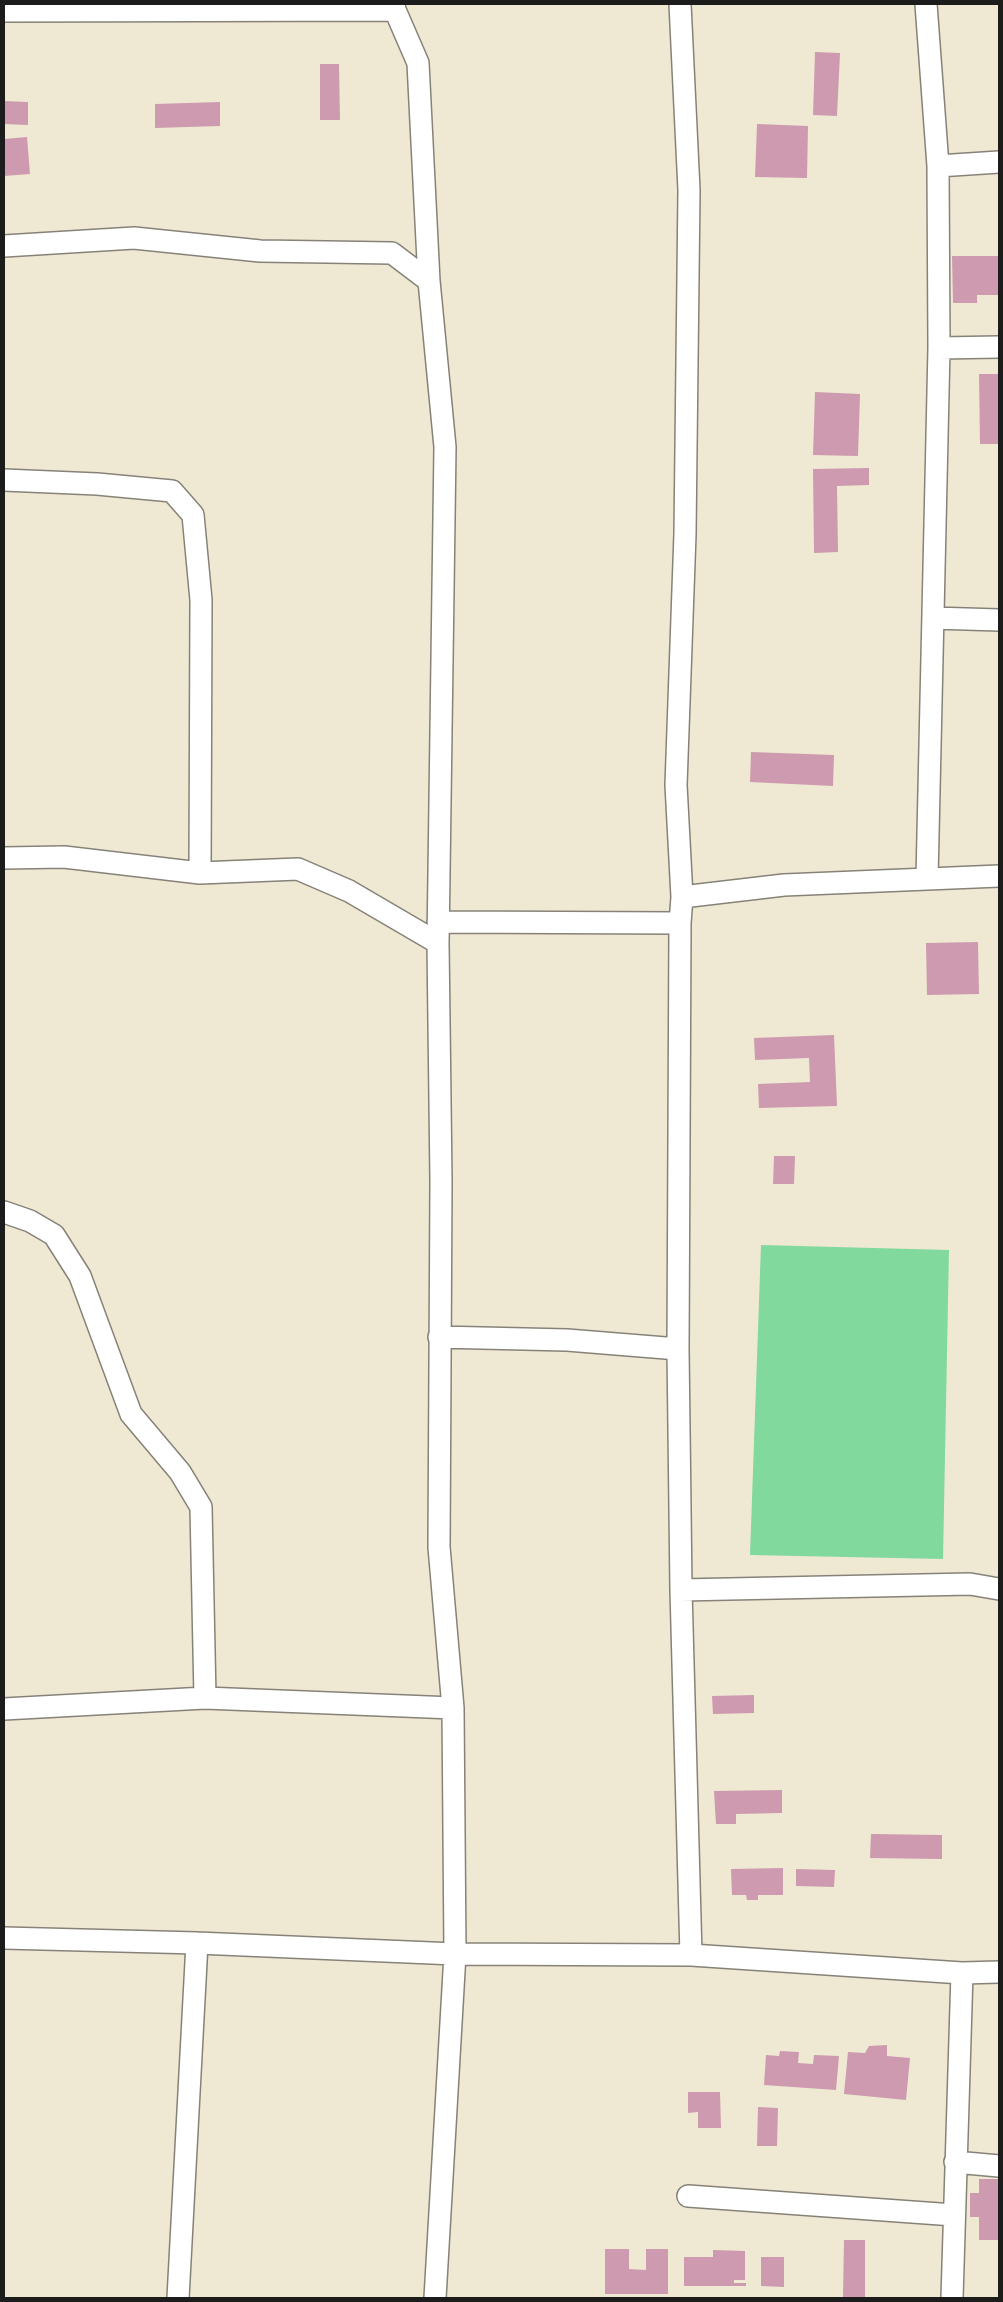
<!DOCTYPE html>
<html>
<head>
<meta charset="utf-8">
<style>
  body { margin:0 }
  #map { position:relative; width:1003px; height:2302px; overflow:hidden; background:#efe9d3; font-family:"Sorts Mill Goudy",serif }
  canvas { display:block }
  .frame { position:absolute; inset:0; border:5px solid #1c1c1c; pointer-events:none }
</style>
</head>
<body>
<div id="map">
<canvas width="1003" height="2302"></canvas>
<div class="frame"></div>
</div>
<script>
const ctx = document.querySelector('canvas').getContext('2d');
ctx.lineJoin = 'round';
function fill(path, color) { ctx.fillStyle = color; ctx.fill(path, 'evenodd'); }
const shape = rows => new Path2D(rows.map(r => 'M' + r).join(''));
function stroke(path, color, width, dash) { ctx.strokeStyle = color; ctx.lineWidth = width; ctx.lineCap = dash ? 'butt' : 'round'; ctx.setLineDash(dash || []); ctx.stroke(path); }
fill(shape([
  [761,1245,949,1250,943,1559,750,1555]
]), '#81d99e');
fill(shape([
  [815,52,840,53,837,116,813,115],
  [320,64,339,64,340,120,320,120],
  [4,101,28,102,28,125,4,124],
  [220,102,220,126,155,128,155,104],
  [757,124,808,126,807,178,755,177],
  [27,137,30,174,4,176,4,139],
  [952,256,999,256,999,295,977,295,977,303,953,303],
  [979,374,999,374,999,444,980,444],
  [815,392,860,394,858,456,813,455],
  [869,468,869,485,837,486,838,552,814,553,813,469],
  [751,752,834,755,833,786,750,782],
  [978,942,979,994,927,995,926,943],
  [834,1035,837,1106,759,1108,758,1084,810,1082,809,1058,755,1060,754,1038],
  [774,1156,795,1156,794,1184,773,1184],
  [754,1695,754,1713,713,1714,712,1696],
  [782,1790,782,1813,736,1814,736,1824,716,1824,714,1791],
  [871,1834,942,1835,942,1859,870,1858],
  [783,1868,783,1895,758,1895,758,1900,747,1900,746,1895,732,1895,731,1869],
  [796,1869,835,1870,834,1887,796,1886],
  [887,2045,887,2056,910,2058,906,2100,844,2094,848,2052,865,2053,869,2046],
  [780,2051,799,2052,798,2063,813,2064,814,2055,839,2056,836,2090,764,2085,766,2055,779,2056],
  [688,2092,720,2092,721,2128,698,2128,698,2112,688,2113],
  [758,2107,778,2108,777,2146,757,2146],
  [979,2179,999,2179,999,2240,979,2240,979,2217,970,2217,970,2193,979,2193],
  [844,2240,865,2240,865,2298,843,2298],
  [605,2249,629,2249,629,2269,646,2270,646,2249,668,2249,668,2294,605,2294],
  [713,2250,745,2251,745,2280,734,2280,734,2283,746,2283,746,2286,684,2286,684,2257,713,2257],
  [761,2257,784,2257,784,2287,761,2286]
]), '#cd9aaf');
const minor = shape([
  [394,4,395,10,418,63,429,281,445,447,438,943,441,1181,439,1547,453,1708,455,1954,435,2298],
  [680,4,689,190,685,534,676,785,682,897,680,923,678,1349,681,1590,691,1955,962,1973,999,1972],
  [926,4,938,166,939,348,927,878],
  [4,11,395,10],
  [938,166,999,162],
  [4,246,134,238,260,251,392,253,429,281],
  [939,348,999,347],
  [4,480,97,484,172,491,193,515,201,600,200,873],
  [933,618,999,620],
  [4,858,64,857,200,873,298,869,349,891,438,943],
  [682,897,784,885,999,876],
  [438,922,680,923],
  [4,1212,30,1221,54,1235,80,1276,131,1414,180,1472,201,1507,205,1698],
  [439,1337,567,1340,678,1349],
  [681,1590,970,1584,999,1589],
  [4,1709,205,1698,453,1708],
  [4,1938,197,1943,455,1954,691,1955],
  [955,2162,999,2166],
  [688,2196,954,2215],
  [178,2298,197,1943],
  [952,2298,962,1973]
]);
stroke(minor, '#868278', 24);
stroke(minor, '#fff', 21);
</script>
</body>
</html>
